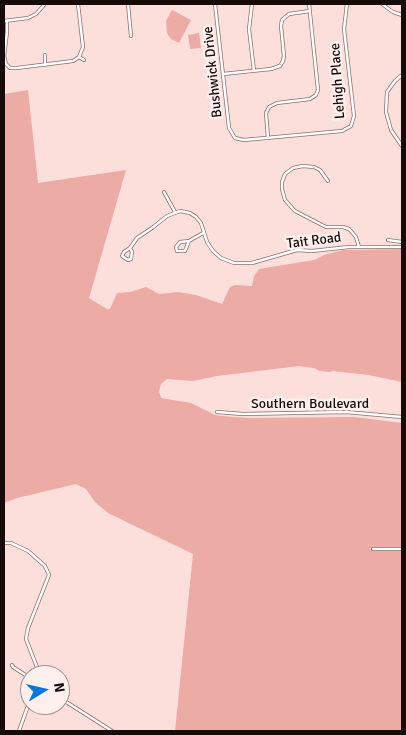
<!DOCTYPE html>
<html>
<head>
<meta charset="utf-8">
<style>
  body { margin:0 }
  #map { position:relative; width:406px; height:735px; overflow:hidden; background:#fcdedb; font-family:Signika,sans-serif }
  canvas { display:block }
  .frame { position:absolute; inset:0; border:5px solid #160b09; pointer-events:none }
  .north { position:absolute; left:20px; top:665px; width:50px; height:50px; box-sizing:border-box; background:#ffefed; border:1px solid #a29492; border-radius:50%; rotate:81deg; font-size:14px; font-weight:700; line-height:20px; text-align:center; color:#160b09 }
  .north::after { content:''; display:block; margin:auto; width:18px; height:22px; background:#0477df; clip-path:polygon(50% 0,100% 100%,50% 72%,0 100%) }
</style>
</head>
<body>
<div id="map">
<canvas width="406" height="735"></canvas>
<div class="frame"></div>
<div class="north">N</div>
</div>
<script>
const ctx = document.querySelector('canvas').getContext('2d');
ctx.lineJoin = 'round';
function fill(path, color) { ctx.fillStyle = color; ctx.fill(path, 'evenodd'); }
const shape = rows => new Path2D(rows.map(r => 'M' + r).join(''));
function stroke(path, color, width, dash) { ctx.strokeStyle = color; ctx.lineWidth = width; ctx.lineCap = dash ? 'butt' : 'round'; ctx.setLineDash(dash || []); ctx.stroke(path); }
function drawText(font, color, halo, rows, align = 'center') {
  ctx.font = font + ' Signika,sans-serif'; ctx.lineWidth = 5; ctx.setLineDash([]); ctx.textBaseline = 'middle'; ctx.strokeStyle = halo; ctx.fillStyle = color; for (const [text, x, y, turn = 0] of rows) {
    ctx.save(); ctx.translate(x, y); ctx.rotate((+turn || 0) * Math.PI / 180); ctx.textAlign = isNaN(turn) ? turn : align; if (halo) ctx.strokeText(text, 0, 0); ctx.fillText(text, 0, 0); ctx.restore();
  }
}
fill(shape([
  [172,10,191,20,179,43,171,39,167,33,166,21],
  [199,33,201,48,190,49,188,35],
  [28,90,38,183,126,170,89,298,107,309,110,309,117,293,130,292,146,287,159,294,178,292,196,295,222,304,230,287,235,285,252,286,254,276,259,269,314,260,324,255,343,250,402,249,402,382,369,375,332,371,330,372,320,371,314,368,299,366,217,376,193,381,167,379,161,384,159,391,161,398,191,403,215,415,222,416,248,418,354,417,402,423,402,731,175,731,193,554,108,513,95,502,86,489,76,484,17,498,4,503,4,94]
]), '#ecaba4');
const minor = shape([
  [128,4,131,36],
  [215,4,229,128,235,138,244,140,342,131,351,126,354,116,344,29,347,4],
  [252,4,249,29,254,71],
  [382,4,393,12,402,15],
  [4,21,28,18,36,14,45,4],
  [7,21,7,32,4,56,6,64,10,68,17,68,73,61,79,57,83,47,78,4],
  [45,55,45,65],
  [79,57,84,60],
  [223,74,271,69,280,66,283,61,284,56,281,26,282,20,289,14,310,11],
  [402,75,395,81,387,92,386,112,391,130,402,146],
  [268,138,266,113,269,107,277,103,310,99,316,95,318,90,309,4],
  [328,181,320,170,314,167,303,166,293,168,285,174,282,182,282,189,285,200,295,211,326,227,343,227,349,229,356,237,359,247],
  [164,192,175,212],
  [388,240,402,242],
  [189,241,185,251,177,251,176,247,180,242,189,241,203,233],
  [130,248,132,252,131,259,128,260,122,256,124,252,130,248,137,238,152,228,167,216,180,211,190,213,196,217,201,223,207,242,213,251,221,258,234,263,252,263,297,250,312,251,349,247,402,247],
  [217,412,243,414,346,412,402,417],
  [4,543,11,543,28,551,45,566,49,575,28,628,26,639,40,675],
  [373,549,402,549],
  [12,665,13,667,30,678],
  [60,698,112,731],
  [19,731,30,700]
]);
stroke(minor, '#8d6d69', 4);
stroke(minor, '#fff', 2.5);
drawText('14px', '#160b09', '#ffefed', [
  ["Bushwick Drive",213,72,-96],
  ["Lehigh Place",338,81,-94],
  ["Tait Road",314,241,-7],
  ["Southern Boulevard",310,404]
]);
</script>
</body>
</html>
